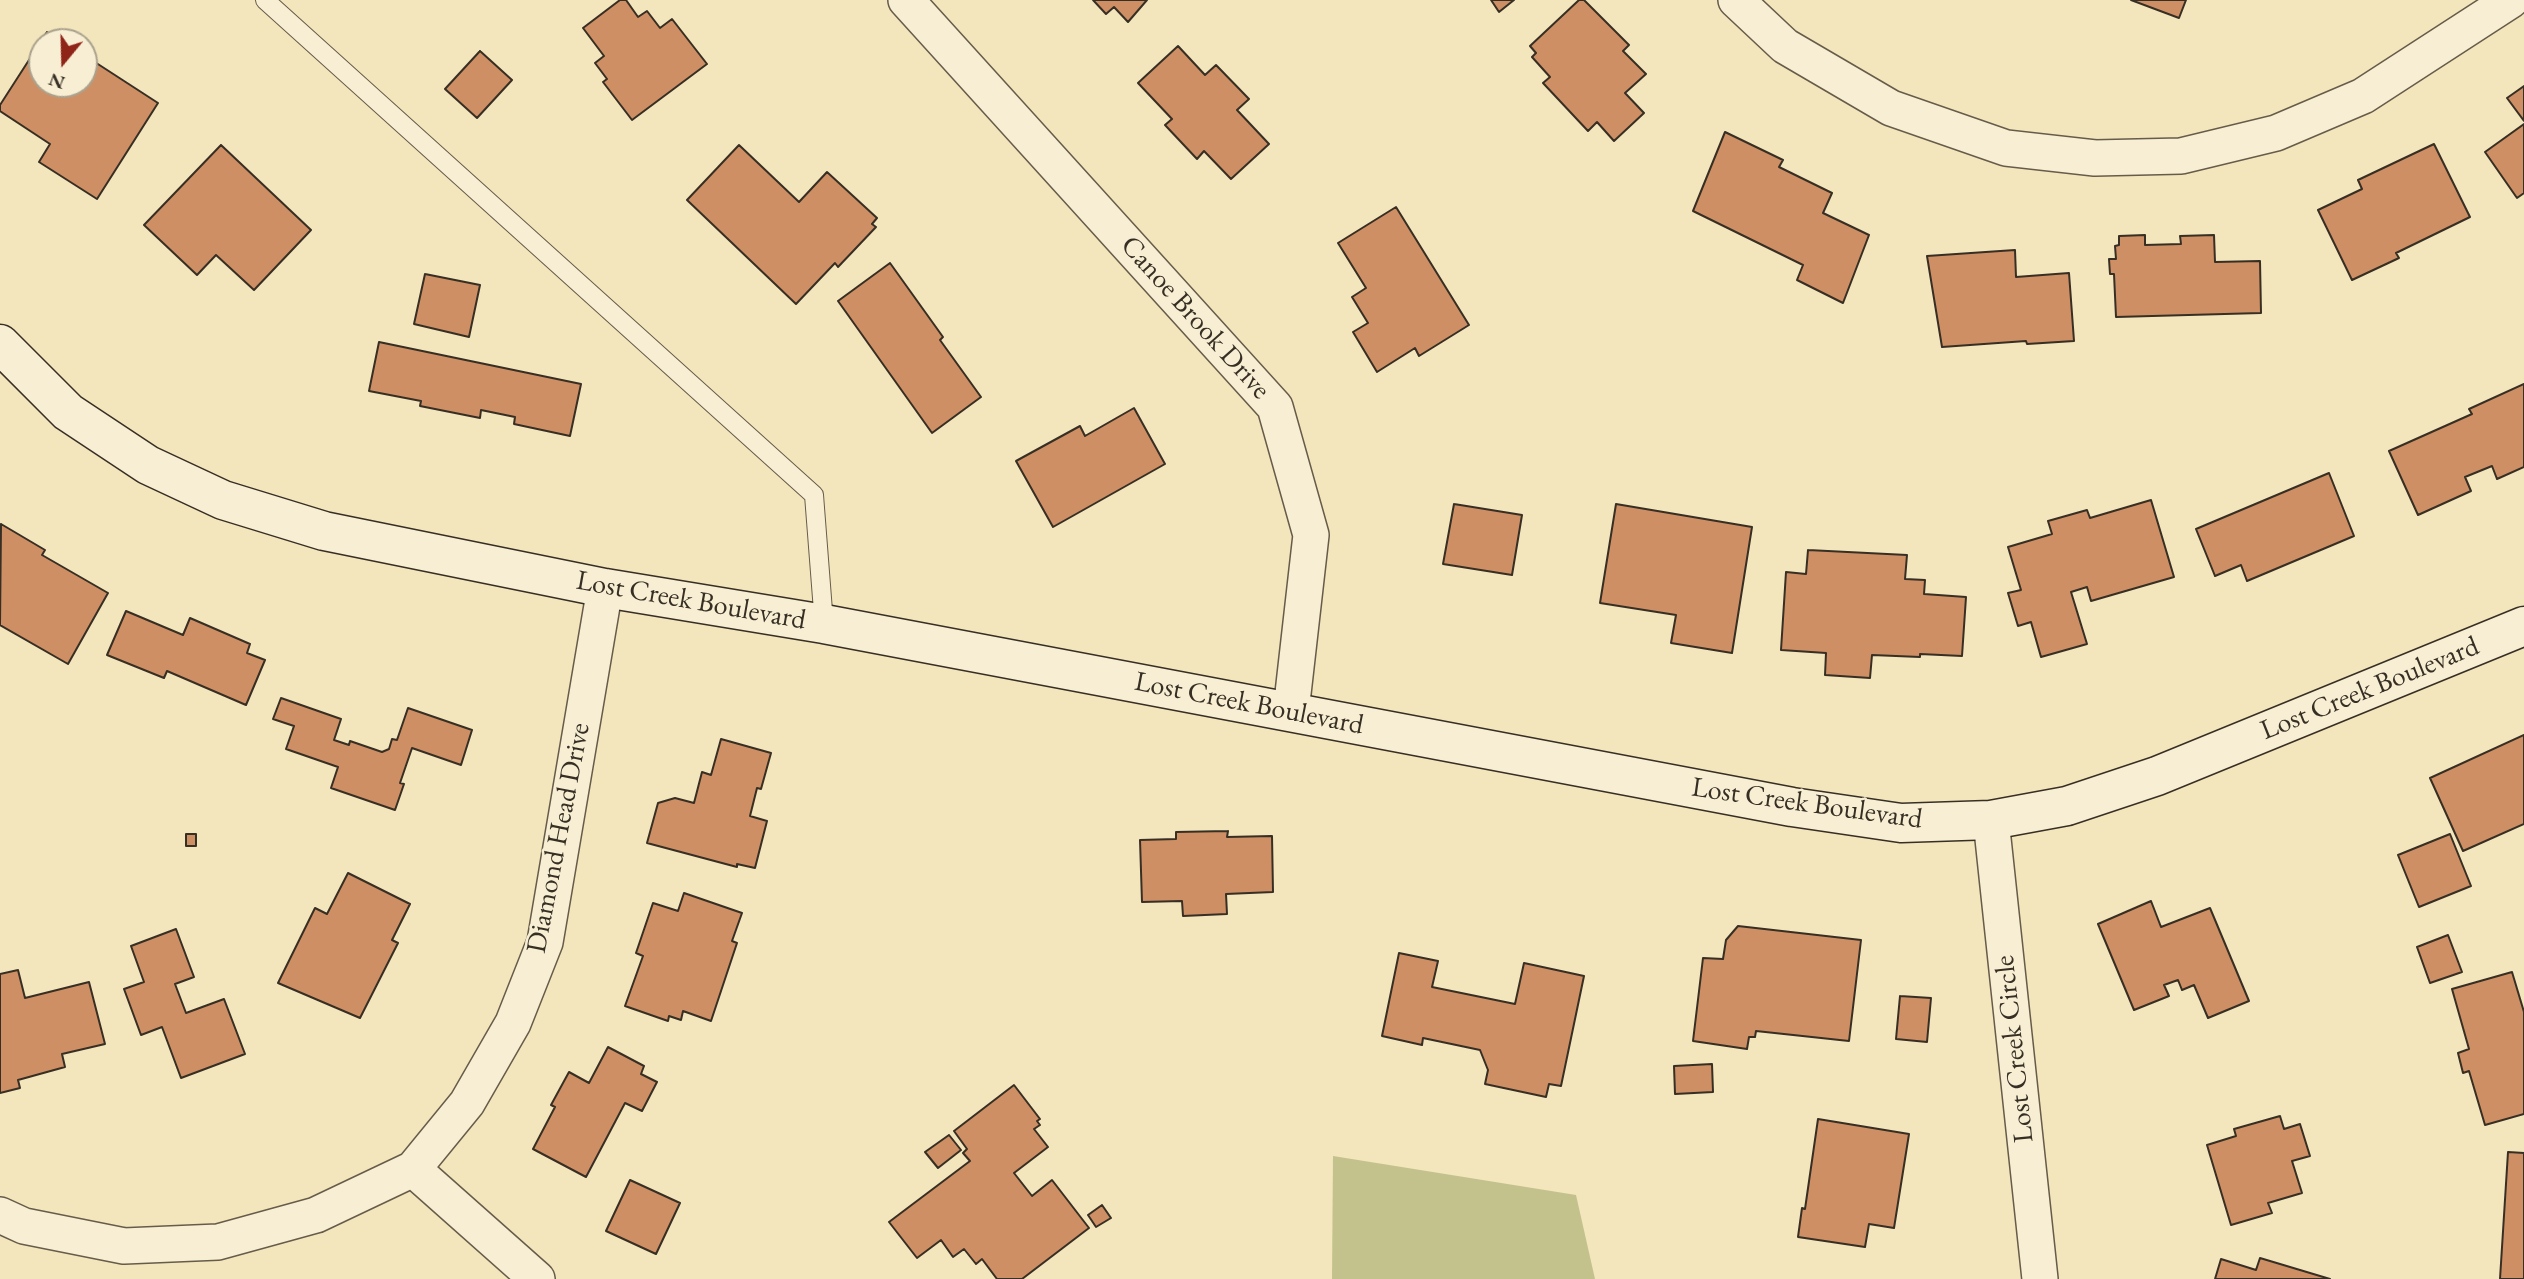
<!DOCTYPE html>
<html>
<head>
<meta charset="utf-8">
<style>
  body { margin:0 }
  #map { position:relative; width:2524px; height:1279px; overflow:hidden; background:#f3e5bc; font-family:"EB Garamond",serif }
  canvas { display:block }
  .north { position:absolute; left:28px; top:28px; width:70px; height:70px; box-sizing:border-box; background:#f7eed3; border:2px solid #aaa28d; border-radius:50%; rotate:199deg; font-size:19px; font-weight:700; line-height:28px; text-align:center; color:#372f24 }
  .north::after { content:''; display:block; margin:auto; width:24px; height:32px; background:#8f2418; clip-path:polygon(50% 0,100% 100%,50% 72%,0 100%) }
</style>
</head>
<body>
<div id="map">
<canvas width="2524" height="1279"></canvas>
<div class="north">N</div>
</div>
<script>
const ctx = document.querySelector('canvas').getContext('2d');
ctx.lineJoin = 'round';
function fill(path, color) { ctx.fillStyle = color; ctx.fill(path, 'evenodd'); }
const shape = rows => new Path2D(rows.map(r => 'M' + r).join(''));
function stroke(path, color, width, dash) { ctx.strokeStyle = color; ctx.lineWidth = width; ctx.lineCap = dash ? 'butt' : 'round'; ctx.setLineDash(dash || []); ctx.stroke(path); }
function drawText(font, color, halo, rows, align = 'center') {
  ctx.font = font + ' "EB Garamond",serif'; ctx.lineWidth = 5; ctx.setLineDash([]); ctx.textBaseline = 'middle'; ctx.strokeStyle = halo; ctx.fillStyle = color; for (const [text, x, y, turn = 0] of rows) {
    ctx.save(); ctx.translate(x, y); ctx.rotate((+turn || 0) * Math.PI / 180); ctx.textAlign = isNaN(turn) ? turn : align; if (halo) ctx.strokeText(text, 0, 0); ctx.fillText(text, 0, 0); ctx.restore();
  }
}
fill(shape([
  [1333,1156,1576,1195,1595,1279,1332,1279]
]), '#c3c28c');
const building = shape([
  [620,0,626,0,638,17,647,11,660,28,672,19,707,64,632,120,603,82,607,79,595,63,604,56,583,28,620,0],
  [1093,0,1147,0,1128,22,1114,7,1106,14,1093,0],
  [1491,0,1514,0,1499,12,1491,0],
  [1579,0,1584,0,1629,45,1623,51,1646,74,1625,93,1644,113,1614,141,1597,122,1588,131,1543,83,1550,77,1532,57,1536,53,1530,46,1579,0],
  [2131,0,2186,0,2179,18,2131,0],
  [47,32,63,42,42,42,42,84,84,84,84,55,158,103,97,199,39,162,50,144,0,111,0,105,47,32],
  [1178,46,1205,75,1216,65,1249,99,1237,110,1269,144,1231,179,1204,151,1197,159,1165,125,1172,119,1138,83,1178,46],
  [480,51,512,80,477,118,445,89,480,51],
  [2524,86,2524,121,2507,98,2524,86],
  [2524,124,2524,193,2517,198,2485,152,2524,124],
  [1725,132,1783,160,1779,167,1832,193,1823,213,1869,235,1843,303,1797,280,1803,265,1693,211,1725,132],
  [2434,144,2470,217,2396,253,2399,258,2352,280,2318,210,2362,189,2358,180,2434,144],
  [221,145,311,230,254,290,216,255,197,275,144,225,221,145],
  [739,145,799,202,827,172,877,218,872,224,876,227,838,267,835,263,796,304,687,200,739,145],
  [1396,207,1469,325,1419,356,1415,348,1377,372,1353,332,1368,323,1352,297,1366,288,1338,243,1396,207],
  [2145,235,2145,245,2181,244,2180,236,2214,235,2215,262,2260,261,2261,313,2116,317,2114,274,2110,274,2109,259,2116,259,2115,246,2119,245,2119,236,2145,235],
  [2015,250,2016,277,2069,273,2074,341,2027,344,2026,341,1942,347,1927,256,2015,250],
  [890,263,943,337,940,340,981,397,932,433,838,301,890,263],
  [425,274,480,285,469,337,414,324,425,274],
  [379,342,581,384,570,436,514,424,515,417,481,410,480,418,420,406,421,401,369,391,379,342],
  [2524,384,2524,467,2497,479,2492,466,2465,477,2471,491,2418,515,2389,451,2472,414,2469,409,2524,384],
  [1134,408,1165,464,1053,527,1016,461,1080,426,1085,436,1134,408],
  [2329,473,2354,536,2247,581,2241,565,2215,576,2196,529,2329,473],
  [2151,500,2174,577,2091,601,2087,587,2071,592,2087,644,2041,657,2031,622,2018,626,2008,593,2021,590,2008,547,2052,534,2048,521,2087,510,2090,518,2151,500],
  [1454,504,1522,515,1512,575,1443,564,1454,504],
  [1616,504,1752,527,1732,653,1671,643,1676,615,1600,603,1616,504],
  [1,524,45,550,42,555,108,593,68,664,0,625,1,524],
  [1808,550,1907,555,1905,579,1925,580,1924,594,1966,597,1962,656,1920,654,1920,657,1872,655,1870,678,1825,675,1826,653,1781,650,1786,572,1806,574,1808,550],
  [126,611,183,635,190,618,250,644,247,653,265,660,246,705,167,671,164,678,107,655,126,611],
  [281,698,341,719,334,740,349,745,350,741,382,752,389,749,392,739,397,740,408,708,472,730,461,765,412,748,400,783,404,784,395,810,331,788,338,767,286,749,294,726,273,719,281,698],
  [2524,735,2524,824,2463,851,2430,778,2524,735],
  [721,739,771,753,761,789,757,788,750,816,767,821,755,868,737,864,737,867,647,843,658,803,675,798,694,803,702,772,711,775,721,739],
  [1228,831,1227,837,1272,836,1273,892,1226,894,1227,914,1183,916,1182,901,1142,902,1140,840,1176,839,1176,832,1228,831],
  [186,834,196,834,196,846,186,846,186,834],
  [2450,834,2471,886,2419,907,2398,855,2450,834],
  [348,873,410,904,392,940,398,943,360,1018,278,983,315,908,327,914,348,873],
  [684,893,742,913,732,941,737,943,711,1021,683,1011,681,1020,669,1016,668,1021,625,1006,643,956,636,953,653,903,678,911,684,893],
  [2151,901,2161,927,2210,908,2249,1001,2208,1018,2194,985,2182,990,2178,980,2164,985,2169,996,2134,1010,2098,924,2151,901],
  [1738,926,1861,940,1849,1041,1756,1031,1755,1037,1749,1037,1747,1049,1693,1041,1703,958,1723,959,1726,940,1738,926],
  [176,929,194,977,175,984,186,1013,224,999,245,1054,181,1078,162,1027,141,1035,124,989,144,982,131,946,176,929],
  [2448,935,2462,972,2430,983,2417,947,2448,935],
  [1399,953,1438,961,1432,987,1515,1004,1524,963,1584,976,1561,1086,1549,1084,1546,1097,1485,1084,1488,1070,1480,1050,1423,1038,1422,1045,1382,1036,1399,953],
  [18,970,25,998,89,982,105,1044,62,1054,65,1067,18,1080,20,1088,0,1093,0,974,18,970],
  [2512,972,2524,1012,2524,1114,2485,1125,2469,1071,2463,1073,2458,1053,2469,1049,2452,989,2512,972],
  [1900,996,1931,998,1927,1042,1896,1039,1900,996],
  [608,1047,644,1066,641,1074,657,1082,642,1111,625,1103,586,1177,533,1149,555,1107,551,1105,569,1072,589,1083,608,1047],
  [1712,1064,1713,1092,1675,1094,1674,1066,1712,1064],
  [1014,1085,1040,1119,1037,1121,1040,1125,1034,1129,1048,1147,1014,1173,1032,1196,1052,1180,1089,1228,1022,1279,997,1279,982,1259,976,1264,964,1249,953,1257,941,1240,917,1258,889,1222,970,1161,963,1153,967,1149,954,1131,1014,1085],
  [2280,1116,2284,1129,2300,1124,2310,1156,2292,1161,2302,1193,2268,1203,2272,1213,2231,1225,2207,1145,2236,1136,2234,1129,2280,1116],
  [1818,1119,1909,1134,1894,1228,1869,1224,1865,1247,1798,1237,1802,1208,1805,1209,1818,1119],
  [949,1135,961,1150,938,1168,925,1152,949,1135],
  [2508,1152,2524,1153,2524,1279,2500,1279,2508,1152],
  [630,1180,680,1203,656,1254,606,1231,630,1180],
  [1102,1205,1111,1218,1096,1227,1088,1215,1102,1205],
  [2260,1258,2330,1279,2215,1279,2221,1259,2256,1270,2260,1258]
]);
fill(building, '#cf8f64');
stroke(building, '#372f24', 2);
const lane = shape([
  [265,0,814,495,824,624]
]);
const street = shape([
  [906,0,1275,407,1311,535,1291,711],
  [1736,0,1785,46,1891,108,2006,148,2095,158,2181,156,2276,133,2363,96,2511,0],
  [1991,820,2040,1279],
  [413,1169,537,1279],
  [0,1215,24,1226,124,1246,218,1242,316,1215,413,1169,467,1103,513,1023,545,942,605,588]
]);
const secondary = shape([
  [0,344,68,412,148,465,223,500,324,531,605,588,824,624,1792,807,1901,823,1991,820,2067,806,2157,776,2524,626]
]);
stroke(lane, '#665c4a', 20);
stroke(street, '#665c4a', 38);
stroke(secondary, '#372f24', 41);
stroke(lane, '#f7eed3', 18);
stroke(street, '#f7eed3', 35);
stroke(secondary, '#f7eed3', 38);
drawText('28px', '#372f24', '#f7eed3', [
  ["Canoe Brook Drive",1195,318,48],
  ["Lost Creek Boulevard",691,601,10],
  ["Lost Creek Boulevard",2370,689,-22],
  ["Lost Creek Boulevard",1249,704,11],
  ["Lost Creek Boulevard",1807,804,8],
  ["Diamond Head Drive",559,838,-79],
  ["Lost Creek Circle",2015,1049,-96]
]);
</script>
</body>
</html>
